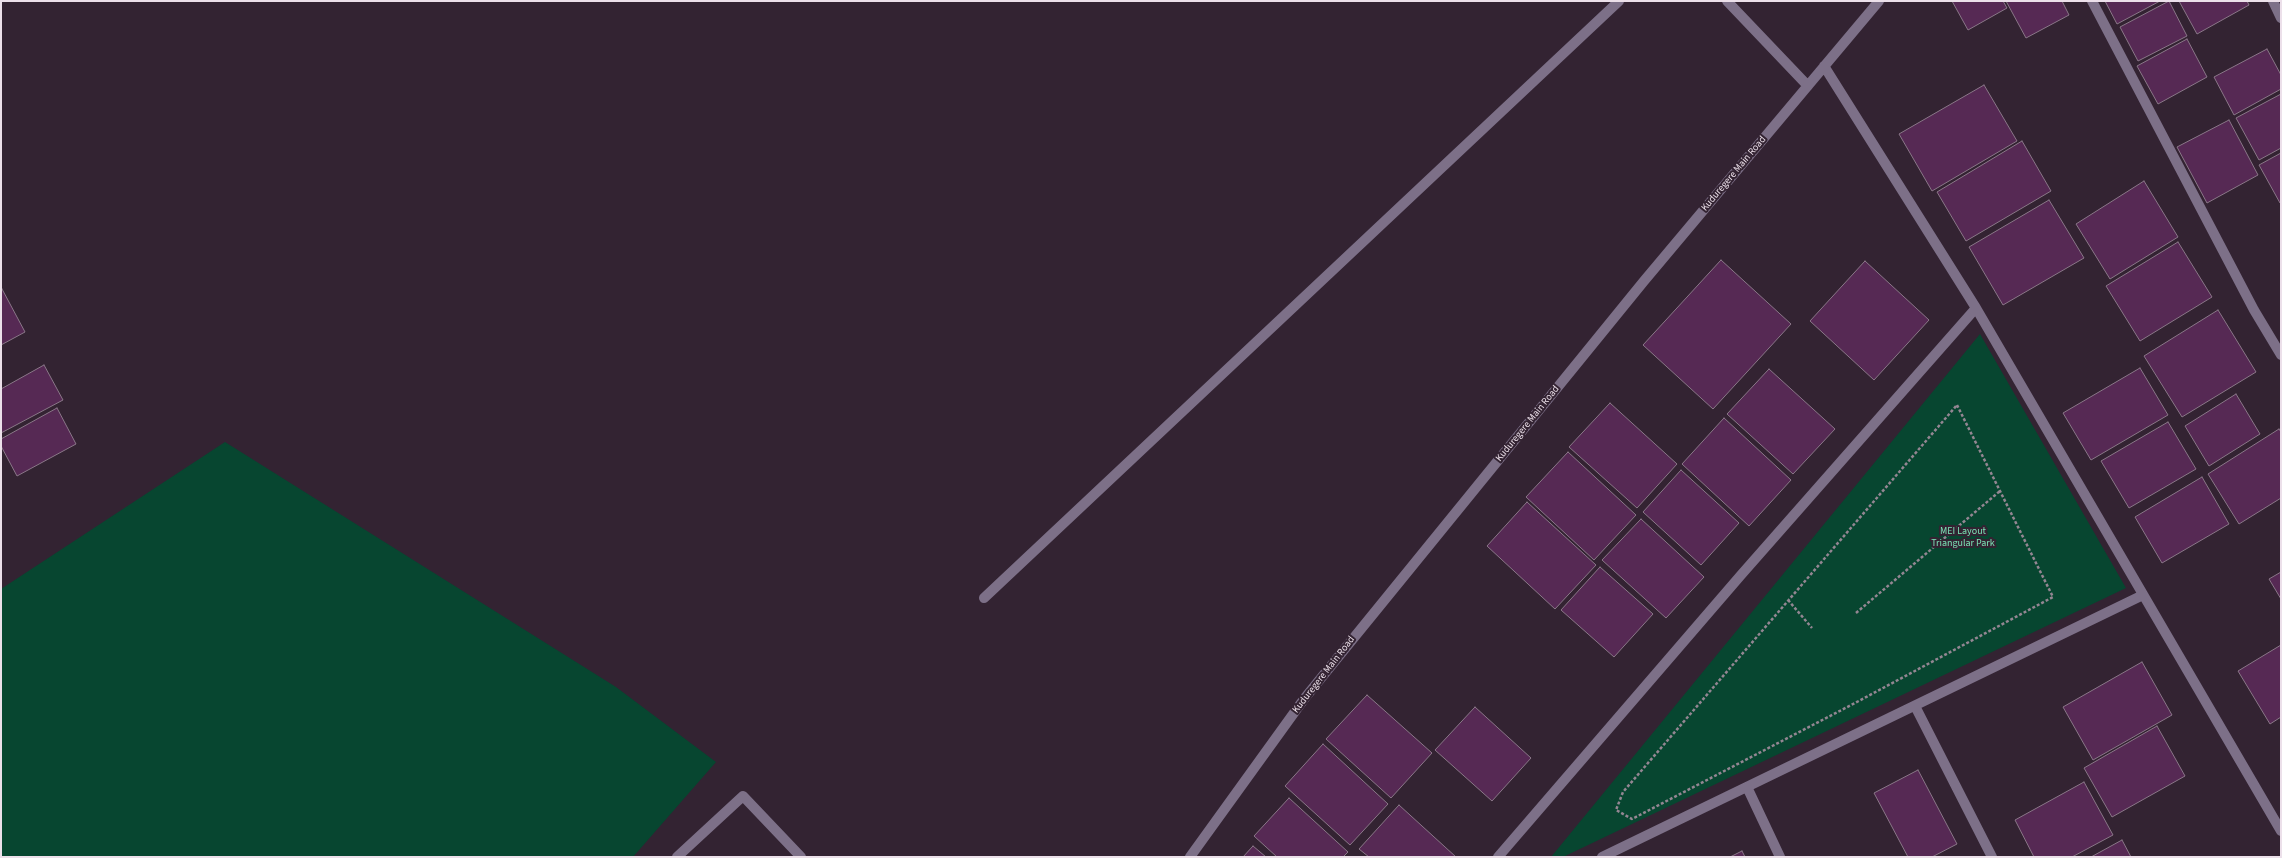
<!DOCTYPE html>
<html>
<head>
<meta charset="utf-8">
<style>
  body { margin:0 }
  #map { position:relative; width:2282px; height:858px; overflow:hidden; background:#332332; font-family:"Source Sans 3",sans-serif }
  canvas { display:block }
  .frame { position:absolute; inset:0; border:2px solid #ece0ea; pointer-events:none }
</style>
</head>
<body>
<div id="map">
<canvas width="2282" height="858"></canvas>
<div class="frame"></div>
</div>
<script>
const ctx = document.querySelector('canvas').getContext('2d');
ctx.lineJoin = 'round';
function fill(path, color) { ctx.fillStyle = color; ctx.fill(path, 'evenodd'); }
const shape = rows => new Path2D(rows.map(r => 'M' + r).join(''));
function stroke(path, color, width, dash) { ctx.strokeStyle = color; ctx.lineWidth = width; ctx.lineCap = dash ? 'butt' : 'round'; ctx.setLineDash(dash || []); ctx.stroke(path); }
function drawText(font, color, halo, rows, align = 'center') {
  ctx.font = font + ' "Source Sans 3",sans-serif'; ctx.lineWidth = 4; ctx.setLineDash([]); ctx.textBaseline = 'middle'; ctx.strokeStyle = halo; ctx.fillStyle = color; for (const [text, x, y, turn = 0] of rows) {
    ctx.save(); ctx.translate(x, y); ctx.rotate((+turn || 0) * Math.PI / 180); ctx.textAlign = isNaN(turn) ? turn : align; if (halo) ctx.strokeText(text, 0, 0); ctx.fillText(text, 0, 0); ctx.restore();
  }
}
fill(shape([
  [1980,334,2126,588,1563,857,1551,857],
  [225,442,616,687,716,762,633,857,1,857,1,589]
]), '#074630');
const building = shape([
  [1952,1,2003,1,2007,8,1968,30,1952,1],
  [2006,1,2062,1,2069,15,2026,38,2006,1],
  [2105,1,2160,1,2117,24,2105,1],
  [2169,1,2187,36,2138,61,2120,27,2169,1],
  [2179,1,2247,1,2249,5,2197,34,2179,1],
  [2187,39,2207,77,2158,104,2137,66,2187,39],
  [2267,49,2281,75,2281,89,2234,115,2214,77,2267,49],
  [1984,85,2017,141,1932,191,1899,134,1984,85],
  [2281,94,2281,148,2259,160,2236,118,2281,94],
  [2229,120,2258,175,2207,203,2177,147,2229,120],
  [2022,141,2051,191,1966,241,1937,192,2022,141],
  [2281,153,2281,202,2280,203,2259,165,2281,153],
  [2144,181,2178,237,2110,279,2076,224,2144,181],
  [2049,200,2084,258,2003,305,1969,247,2049,200],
  [2178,242,2212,297,2140,341,2106,286,2178,242],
  [1721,260,1791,324,1713,409,1643,345,1721,260],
  [1865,261,1929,320,1874,380,1810,321,1865,261],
  [2,289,25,332,1,345,1,290,2,289],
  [2218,310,2256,372,2182,417,2144,356,2218,310],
  [44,365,63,400,1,433,1,389,44,365],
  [2140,368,2168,415,2091,460,2063,413,2140,368],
  [1769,369,1835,429,1793,474,1727,414,1769,369],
  [2236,394,2260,434,2209,466,2185,426,2236,394],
  [1610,403,1677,464,1637,508,1569,447,1610,403],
  [57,408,76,444,17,476,1,446,1,439,57,408],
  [1724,418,1791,480,1749,526,1682,464,1724,418],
  [2168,422,2196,469,2129,508,2101,461,2168,422],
  [2279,429,2281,432,2281,498,2239,524,2208,474,2279,429],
  [1568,452,1636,515,1594,560,1526,497,1568,452],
  [1681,470,1739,523,1701,565,1643,512,1681,470],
  [2202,477,2229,524,2162,563,2135,517,2202,477],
  [1527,502,1596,565,1555,609,1487,546,1527,502],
  [1641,519,1704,577,1666,618,1602,560,1641,519],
  [1600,567,1653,614,1614,657,1561,610,1600,567],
  [2281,572,2281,599,2269,579,2281,572],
  [2281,645,2281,717,2270,724,2238,671,2281,645],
  [2142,662,2172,715,2093,760,2063,707,2142,662],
  [1367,695,1432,753,1391,798,1326,739,1367,695],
  [1475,707,1531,758,1492,801,1435,750,1475,707],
  [2157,726,2185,776,2112,817,2084,768,2157,726],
  [1323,744,1388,804,1350,845,1285,786,1323,744],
  [1918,770,1957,844,1932,857,1908,857,1874,793,1918,770],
  [2084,782,2113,835,2072,857,2034,857,2015,820,2084,782],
  [1289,798,1348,852,1343,857,1277,857,1254,836,1289,798],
  [1399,805,1456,857,1369,857,1359,849,1399,805],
  [2122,840,2131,857,2091,857,2122,840],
  [1253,846,1266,857,1243,857,1253,846],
  [1742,851,1745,857,1730,857,1742,851]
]);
fill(building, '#562954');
stroke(building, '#8a7788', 1);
stroke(shape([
  [1957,405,2053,597,1855,703,1632,819,1616,810,1623,792,1957,405],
  [1788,600,1812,628],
  [1856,613,2000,491]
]), '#938692', 2.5, [3, 2]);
stroke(shape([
  [1727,1,1808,86],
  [2092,1,2254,310,2281,355],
  [2273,1,2281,18],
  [1824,66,1976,308,2281,831],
  [984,598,1619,1],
  [1915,706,1992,857],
  [1747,787,1780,857],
  [677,857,743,796,801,857],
  [1190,857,1304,699,1644,281,1879,1],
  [1498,857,1741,575,1976,308],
  [1602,857,2143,595]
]), '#7d7088', 10);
drawText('10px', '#ece0ea', '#332332', [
  ["Kuduregere Main Road",1734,174,-50],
  ["Kuduregere Main Road",1528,424,-51],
  ["Kuduregere Main Road",1324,675,-52]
]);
drawText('10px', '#7ce6b7', '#332332', [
  ["MEI Layout",1963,532],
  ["Triangular Park",1963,544]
]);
</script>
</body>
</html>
